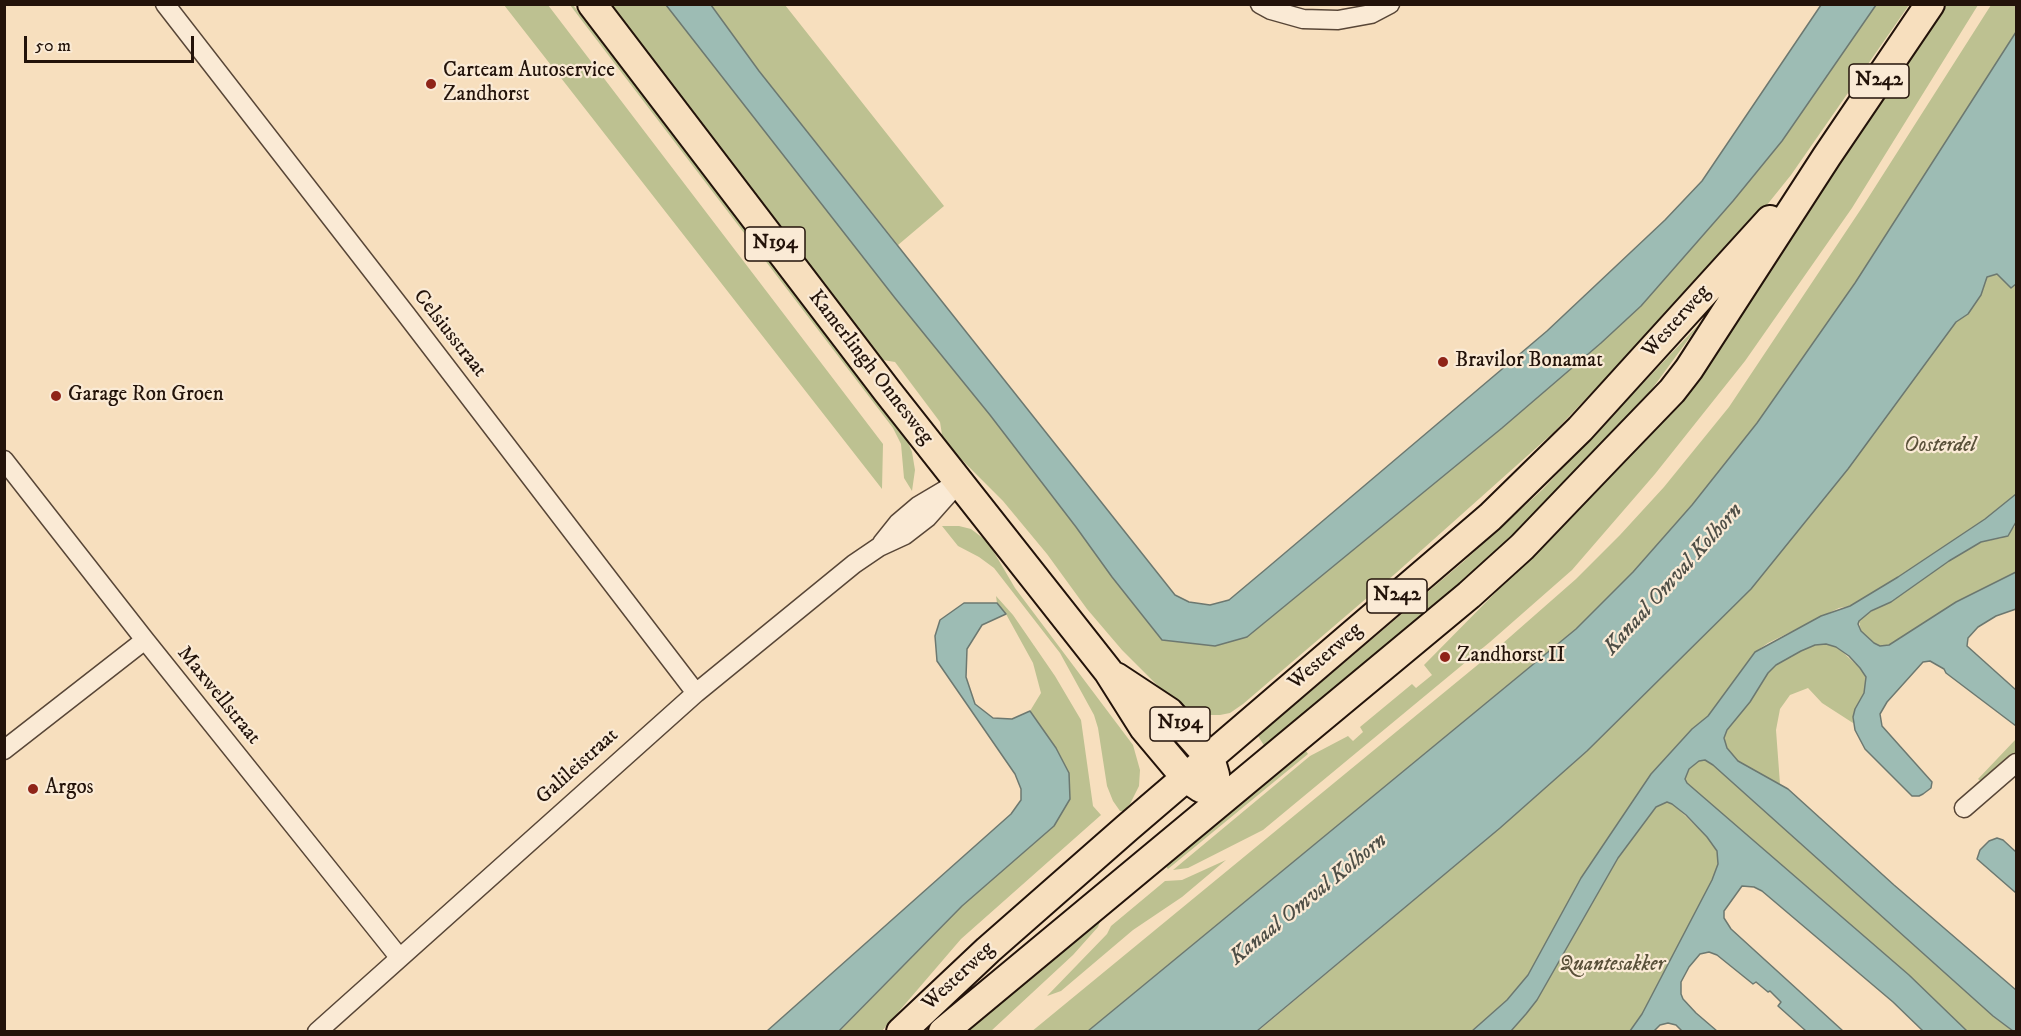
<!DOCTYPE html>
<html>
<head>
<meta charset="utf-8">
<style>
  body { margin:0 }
  #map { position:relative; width:2021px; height:1036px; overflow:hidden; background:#f7dfbe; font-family:"IM FELL DW Pica",serif }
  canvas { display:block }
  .frame { position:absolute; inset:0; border:6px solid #23130a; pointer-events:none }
  .scale { position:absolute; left:24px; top:36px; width:170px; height:27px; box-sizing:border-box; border:3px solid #23130a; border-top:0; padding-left:8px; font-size:18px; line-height:21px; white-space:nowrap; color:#23130a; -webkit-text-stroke:4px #faead5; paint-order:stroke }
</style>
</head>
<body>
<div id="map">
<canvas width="2021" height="1036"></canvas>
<div class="frame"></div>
<div class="scale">50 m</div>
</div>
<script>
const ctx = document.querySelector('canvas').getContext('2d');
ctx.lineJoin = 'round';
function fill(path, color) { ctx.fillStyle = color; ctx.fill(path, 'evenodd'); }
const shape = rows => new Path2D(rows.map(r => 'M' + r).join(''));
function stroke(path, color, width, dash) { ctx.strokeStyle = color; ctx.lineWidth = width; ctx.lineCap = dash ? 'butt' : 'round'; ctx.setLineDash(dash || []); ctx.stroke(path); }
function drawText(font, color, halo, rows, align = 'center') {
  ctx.font = font + ' "IM FELL DW Pica",serif'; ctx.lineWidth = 4.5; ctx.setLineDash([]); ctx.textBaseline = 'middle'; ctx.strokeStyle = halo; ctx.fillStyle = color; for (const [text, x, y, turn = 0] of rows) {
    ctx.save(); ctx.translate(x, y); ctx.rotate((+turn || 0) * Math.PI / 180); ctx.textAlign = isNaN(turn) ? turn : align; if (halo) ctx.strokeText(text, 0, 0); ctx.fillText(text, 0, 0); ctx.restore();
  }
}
fill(shape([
  [504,5,548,5,883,444,882,489],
  [570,5,573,5,907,440,912,452,915,470,912,491,904,478,901,444,893,428],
  [610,5,666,5,895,298,990,415,1076,527,1112,577,1162,640,1215,646,1247,637,1502,428,1601,343,1641,306,1733,201,1782,141,1876,5,1909,5,1791,175,1742,236,1554,432,1396,573,1243,704,1230,713,1220,715,1196,715,1185,711,1173,701,1122,650,1087,609,1047,554,1003,501,943,441,940,422,895,362,883,360,808,265],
  [711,5,785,5,944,206,898,245,759,71],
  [1943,5,1978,5,1852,208,1745,361,1655,474,1572,570,1490,642,1263,830,1188,868,1173,870,1310,756,1348,736,1353,741,1363,732,1360,727,1412,684,1416,688,1432,675,1424,665,1632,454,1714,353],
  [1991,5,2016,5,2016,32,1855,283,1757,423,1692,505,1633,572,1576,629,1088,1031,1031,1032,1486,658,1576,579,1620,535,1664,487,1729,407,1863,206],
  [2016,199,2016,494,1986,519,1898,577,1850,606,1839,608,1768,643,1755,652,1708,716,1692,729,1651,774,1581,878,1528,975,1507,1000,1476,1029,1472,1032,1257,1032,1500,828,1587,751,1736,604],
  [1701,322,1652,389,1581,470,1552,499,1465,579,1265,747,1258,736,1463,562,1543,489],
  [2016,522,2016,572,1956,602,1889,645,1880,646,1874,643,1861,631,1859,621,1866,614,1891,602,1949,561,1981,542,2002,538,2015,526],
  [942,526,959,526,971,529,988,542,1015,588,1133,745,1140,770,1139,786,1130,804,1123,811,1120,811,1113,801,1107,786,1098,728,1094,715,1060,653,994,568,979,557,958,546],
  [996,596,1013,615,1055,676,1081,720,1093,806,1101,815,961,939,882,1031,839,1032,962,906,1054,826,1069,773,1056,748,1030,711,1041,693,1033,663,1006,614,997,603],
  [1826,644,1837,647,1860,668,1866,677,1864,693,1854,712,1853,723,1822,703,1808,688,1790,695,1780,709,1776,730,1780,784,1748,768,1738,761,1727,748,1725,742,1725,734,1735,718,1750,702,1768,673,1776,665,1801,651,1815,645],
  [2016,739,2016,754,1984,784,1978,779],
  [1306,751,1308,754,1168,869,1163,863,1273,773],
  [1705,760,1713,765,1866,902,1919,950,2013,1031,1967,1031,1909,975,1687,783,1685,779,1689,769,1699,761],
  [1663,802,1672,803,1707,837,1717,851,1718,864,1712,880,1642,1014,1630,1031,1511,1032,1537,1000,1618,858,1656,807],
  [1226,860,1182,897,1133,930,1061,991,1047,996,1107,934,1111,926,1165,881,1182,880],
  [1102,916,1098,927,1073,955,991,1031,960,1032]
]), '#bdc191');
const water = shape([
  [666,5,711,5,759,71,1175,595,1189,602,1210,605,1229,600,1266,569,1547,331,1665,220,1702,181,1821,5,1876,5,1782,141,1733,201,1641,306,1601,343,1502,428,1247,637,1215,646,1162,640,1112,577,1076,527,990,415,895,298,666,5],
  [2016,32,2016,284,2011,288,1997,274,1987,277,1981,295,1968,314,1956,322,1848,469,1751,589,1587,751,1500,828,1257,1031,1088,1031,1576,629,1633,572,1692,505,1757,423,1855,283,2016,32],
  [2016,494,2016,522,2008,536,1981,542,1949,561,1891,602,1871,611,1859,621,1858,624,1861,631,1874,643,1880,646,1889,645,1956,602,2016,572,2016,609,1996,616,1978,627,1968,638,1967,646,2016,690,2016,726,1946,673,1944,669,1930,661,1923,662,1887,702,1880,714,1882,726,1932,782,1931,788,1923,794,1919,796,1912,796,1865,749,1855,730,1853,717,1855,709,1864,693,1866,677,1860,668,1849,656,1836,647,1826,644,1815,645,1801,651,1776,665,1768,673,1750,702,1727,730,1724,738,1727,748,1738,761,1788,789,1894,885,2016,990,2016,1031,2013,1031,1993,1016,1713,765,1705,760,1699,761,1689,769,1685,779,1687,783,1909,975,1967,1031,1923,1031,1893,1002,1762,891,1754,887,1742,886,1724,911,1724,918,1731,929,1843,1031,1806,1031,1778,1006,1781,1002,1770,991,1768,992,1756,982,1753,984,1717,955,1709,952,1700,954,1689,967,1681,982,1681,994,1683,999,1696,1013,1717,1031,1682,1031,1676,1025,1668,1023,1660,1025,1654,1031,1630,1031,1642,1014,1712,880,1718,864,1717,851,1707,837,1686,815,1672,804,1667,802,1656,807,1618,858,1537,1000,1526,1014,1511,1031,1472,1031,1507,1000,1528,975,1581,878,1651,774,1692,729,1708,716,1755,652,1821,616,1850,606,1898,577,1985,519,2016,494],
  [964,603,997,603,1006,614,982,625,967,649,966,677,975,704,993,718,1012,719,1030,711,1056,748,1069,773,1070,799,1054,826,962,906,839,1031,767,1031,1011,814,1021,800,1021,789,1015,774,937,661,935,636,940,620,964,603],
  [1997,838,2003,840,2016,852,2016,893,1977,859,1980,850,1989,841,1997,838]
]);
fill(water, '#9dbcb4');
stroke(water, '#6c7870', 1.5);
const street = shape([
  [165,4,405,313,696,693],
  [1260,4,1271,10,1303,19,1338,20,1371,14,1390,4],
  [4,460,145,640,399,957],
  [882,543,898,523,918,506,945,490],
  [4,750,145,640],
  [1964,808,2016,763],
  [317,1032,696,693,854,564,879,547,905,535,927,518,959,482]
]);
const primary = shape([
  [592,4,888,392,1108,671,1144,728,1186,778,1201,788],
  [1116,677,1169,712,1210,758,1215,775],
  [901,1032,988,950,1127,828,1490,517,1580,429,1770,220],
  [943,1032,1469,595,1522,547,1616,449,1672,391,1689,369,1827,156,1930,4]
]);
stroke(street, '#584637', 21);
stroke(primary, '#23130a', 32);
stroke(street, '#faead5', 18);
stroke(primary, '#f7dfbe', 28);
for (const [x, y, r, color] of [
  [431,84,6,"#8f2418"],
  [1443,362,6,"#8f2418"],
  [56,396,6,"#8f2418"],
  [1445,657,6,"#8f2418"],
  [33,789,6,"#8f2418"]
]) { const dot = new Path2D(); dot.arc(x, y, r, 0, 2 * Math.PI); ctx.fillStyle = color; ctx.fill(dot); stroke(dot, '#faead5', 2); }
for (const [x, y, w] of [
  [1879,81,60],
  [775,244,60],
  [1397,596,60],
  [1180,724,60]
]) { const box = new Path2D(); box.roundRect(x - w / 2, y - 17, w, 34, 4.5); ctx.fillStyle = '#faead5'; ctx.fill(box); stroke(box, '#23130a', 1.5); }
drawText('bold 20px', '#23130a', null, [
  ["N242",1879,81],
  ["N194",775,244],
  ["N242",1397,596],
  ["N194",1180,724]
]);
drawText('21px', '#23130a', '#faead5', [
  ["Carteam Autoservice",443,72],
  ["Zandhorst",443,96],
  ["Bravilor Bonamat",1455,362],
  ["Garage Ron Groen",68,396],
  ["Zandhorst II",1457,657],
  ["Argos",45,789]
], 'left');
drawText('21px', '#23130a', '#faead5', [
  ["Westerweg",1677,322,-48],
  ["Celsiusstraat",449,334,52],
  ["Kamerlingh Onnesweg",870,368,52],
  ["Westerweg",1326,657,-41],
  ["Maxwellstraat",218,696,51],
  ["Galileistraat",578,767,-42],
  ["Westerweg",959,977,-43]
]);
drawText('italic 21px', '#595039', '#faead5', [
  ["Oosterdel",1940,447],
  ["Quantesakker",1612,966]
]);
drawText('italic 22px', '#4e4e46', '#faead5', [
  ["Kanaal Omval Kolhorn",1674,580,-48],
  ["Kanaal Omval Kolhorn",1309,900,-39]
]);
</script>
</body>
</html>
